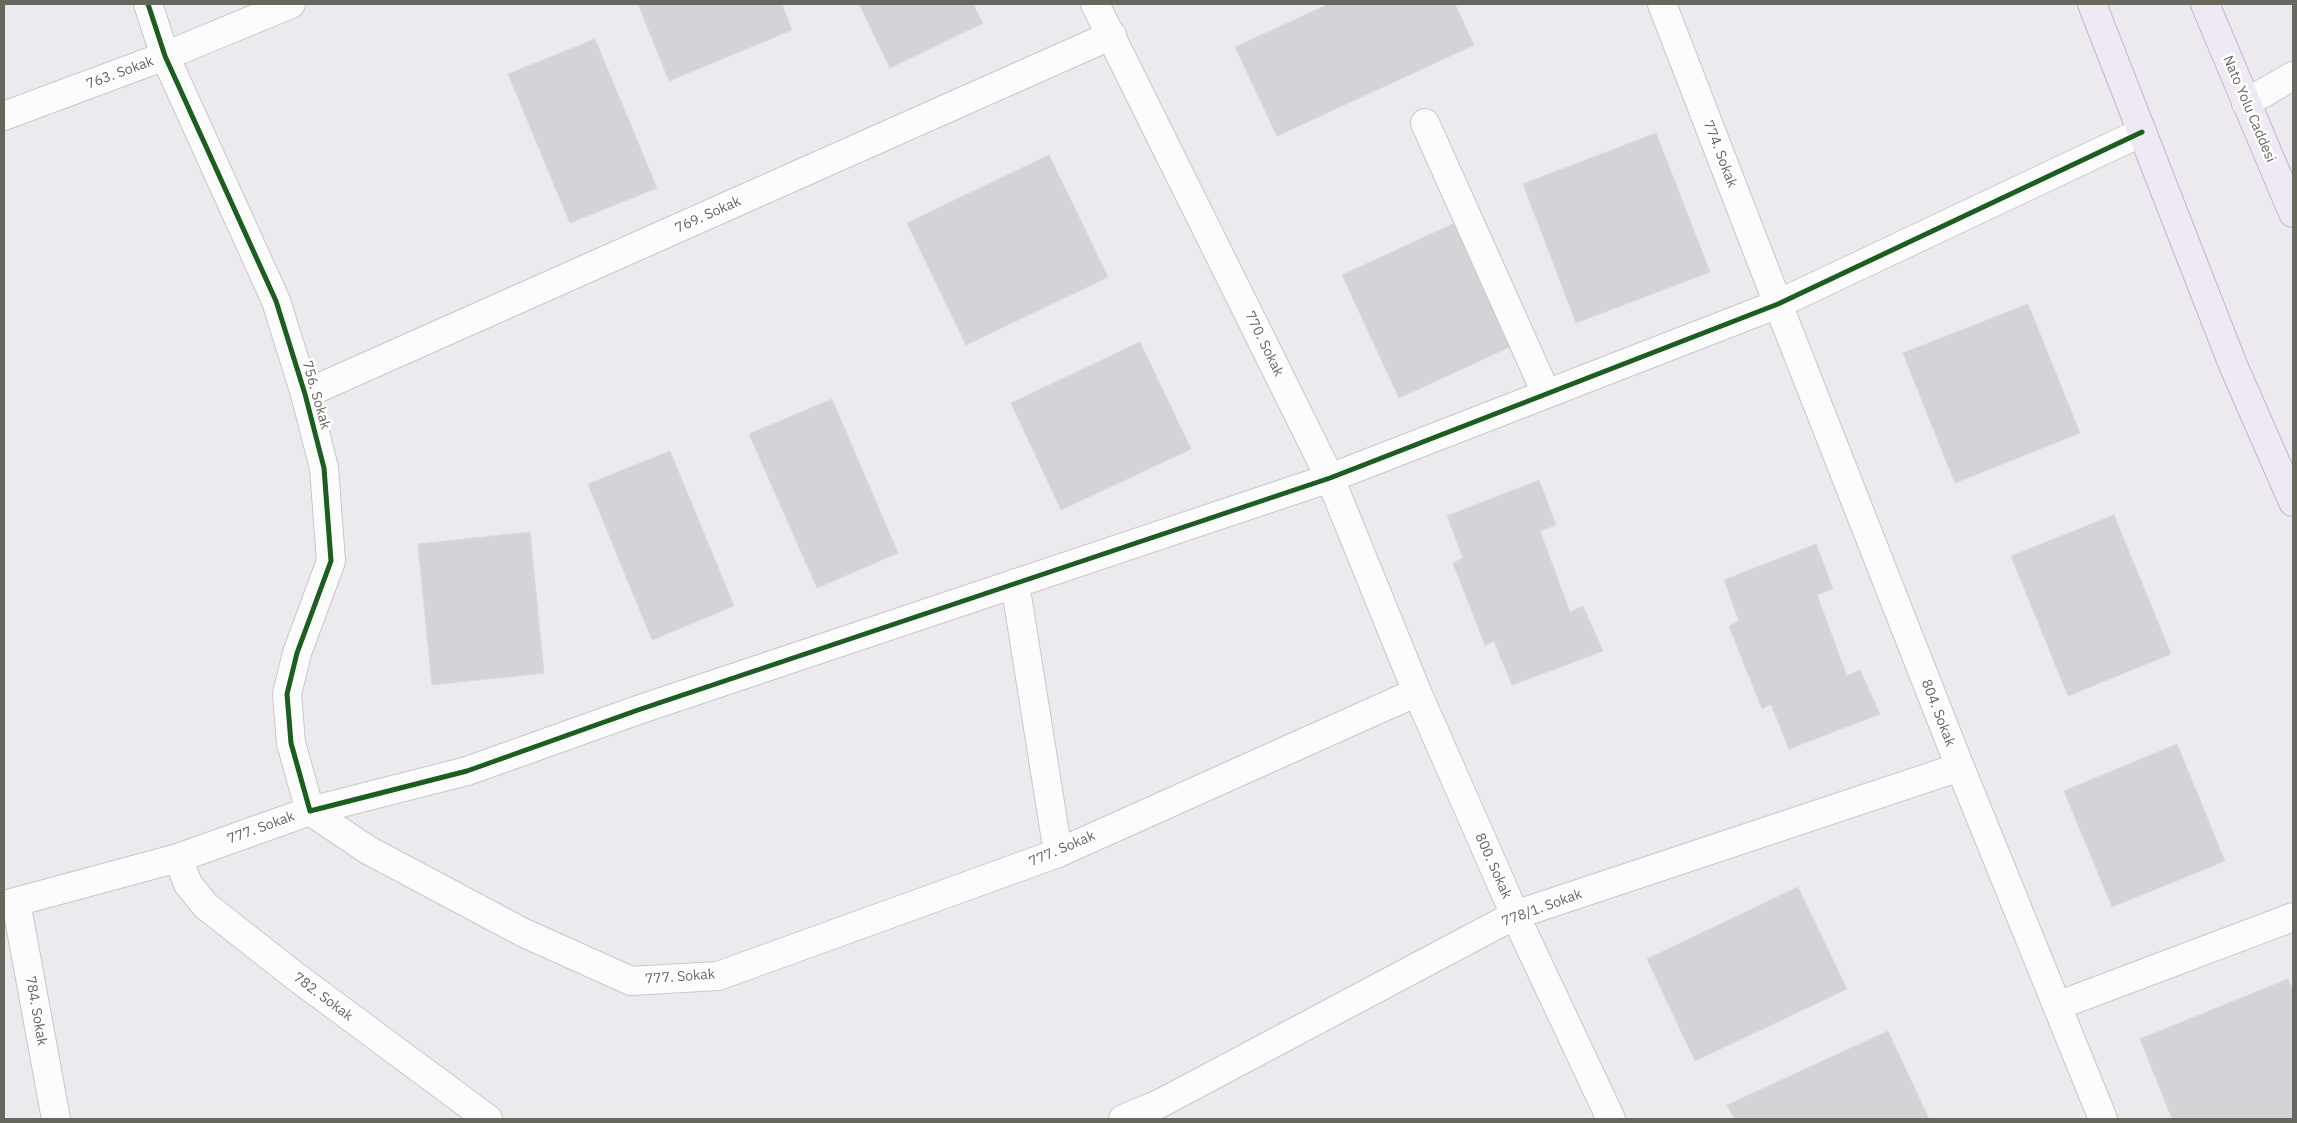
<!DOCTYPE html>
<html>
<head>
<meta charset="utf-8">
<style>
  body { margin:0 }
  #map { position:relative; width:2297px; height:1123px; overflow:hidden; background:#eceaef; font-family:"IBM Plex Sans",sans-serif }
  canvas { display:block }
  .frame { position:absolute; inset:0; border:5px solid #66685e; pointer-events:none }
</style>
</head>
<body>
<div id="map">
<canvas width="2297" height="1123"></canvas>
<div class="frame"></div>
</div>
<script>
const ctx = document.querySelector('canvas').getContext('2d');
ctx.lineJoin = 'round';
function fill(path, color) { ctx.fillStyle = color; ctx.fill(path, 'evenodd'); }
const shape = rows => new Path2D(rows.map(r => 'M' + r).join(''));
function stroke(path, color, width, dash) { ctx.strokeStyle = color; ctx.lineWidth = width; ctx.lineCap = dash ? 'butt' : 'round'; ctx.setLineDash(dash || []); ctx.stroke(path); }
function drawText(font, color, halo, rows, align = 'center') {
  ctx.font = font + ' "IBM Plex Sans",sans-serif'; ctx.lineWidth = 5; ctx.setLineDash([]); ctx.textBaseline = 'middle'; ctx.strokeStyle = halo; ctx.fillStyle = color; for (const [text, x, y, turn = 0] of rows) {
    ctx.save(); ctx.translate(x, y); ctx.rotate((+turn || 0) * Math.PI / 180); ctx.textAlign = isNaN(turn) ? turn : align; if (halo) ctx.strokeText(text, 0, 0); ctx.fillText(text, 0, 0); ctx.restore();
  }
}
const building = shape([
  [638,4,782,4,792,30,669,81,638,4],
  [859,4,973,4,983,23,890,68,859,4],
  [1329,4,1455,4,1474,45,1277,136,1235,47,1329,4],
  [595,39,657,188,570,223,508,74,595,39],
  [1656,133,1710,272,1576,323,1523,184,1656,133],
  [1049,155,1108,277,966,345,907,223,1049,155],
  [1455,223,1512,346,1399,398,1342,275,1455,223],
  [2028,304,2080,433,1955,483,1903,353,2028,304],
  [1140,342,1191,449,1061,510,1011,403,1140,342],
  [832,399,898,553,817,588,749,434,832,399],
  [670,451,734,606,652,640,588,484,670,451],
  [1539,480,1556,525,1540,531,1570,612,1583,606,1603,651,1512,685,1494,641,1485,645,1453,563,1463,558,1447,516,1539,480],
  [2114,515,2171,654,2068,696,2011,556,2114,515],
  [530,532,544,673,432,685,418,544,530,532],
  [1816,544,1833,589,1817,595,1847,676,1860,670,1880,714,1789,749,1771,704,1762,709,1729,626,1739,621,1724,580,1816,544],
  [2177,744,2225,861,2112,907,2064,791,2177,744],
  [1798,887,1847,989,1695,1061,1647,959,1798,887],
  [2288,979,2293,991,2293,1119,2172,1119,2140,1039,2288,979],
  [1888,1031,1929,1119,1734,1119,1727,1105,1888,1031]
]);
fill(building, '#d4d3d7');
stroke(building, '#dbd8de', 1);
const minor = shape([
  [148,4,165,56,276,301,305,394,324,468,331,561,297,653,287,694,291,743,310,811,467,771,638,710,1330,478,1778,304,2142,132],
  [1095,4,1330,478,1417,692,1515,915,1611,1119],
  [1662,4,1778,304,1960,767,2103,1119],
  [2246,103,2293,76],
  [4,116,165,56,291,4],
  [1425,123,1546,393],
  [305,394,1112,35],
  [1015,583,1058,853],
  [178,858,188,884,206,906,295,976,488,1119],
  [16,902,56,1119],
  [4,905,178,858,310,811,368,850,524,933,631,981,718,976,1058,853,1417,692],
  [2057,1006,2293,917],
  [1123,1119,1159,1104,1515,915,1960,767]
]);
const major = shape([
  [2092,4,2233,365,2293,502],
  [2205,4,2293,213]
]);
stroke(minor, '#c9c8c8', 30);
stroke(major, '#c3b5d9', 30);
stroke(minor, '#fcfcfd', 28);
stroke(major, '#efe9f4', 28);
stroke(shape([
  [148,4,165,56,276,301,305,394,324,468,331,561,297,653,287,694,291,743,310,811,467,771,638,710,1330,478,1778,304,2142,132]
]), '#1b5e20', 5);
drawText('14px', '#66685e', '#fff', [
  ["763. Sokak",120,73,-20],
  ["Nato Yolu Caddesi",2249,109,67],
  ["774. Sokak",1720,154,69],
  ["769. Sokak",708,215,-24],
  ["770. Sokak",1264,344,64],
  ["756. Sokak",316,395,74],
  ["804. Sokak",1938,713,69],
  ["777. Sokak",261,828,-20],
  ["777. Sokak",1062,849,-23],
  ["800. Sokak",1493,866,66],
  ["778/1. Sokak",1542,908,-20],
  ["777. Sokak",680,977,-4],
  ["782. Sokak",323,997,37],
  ["784. Sokak",36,1011,80]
]);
</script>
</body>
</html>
